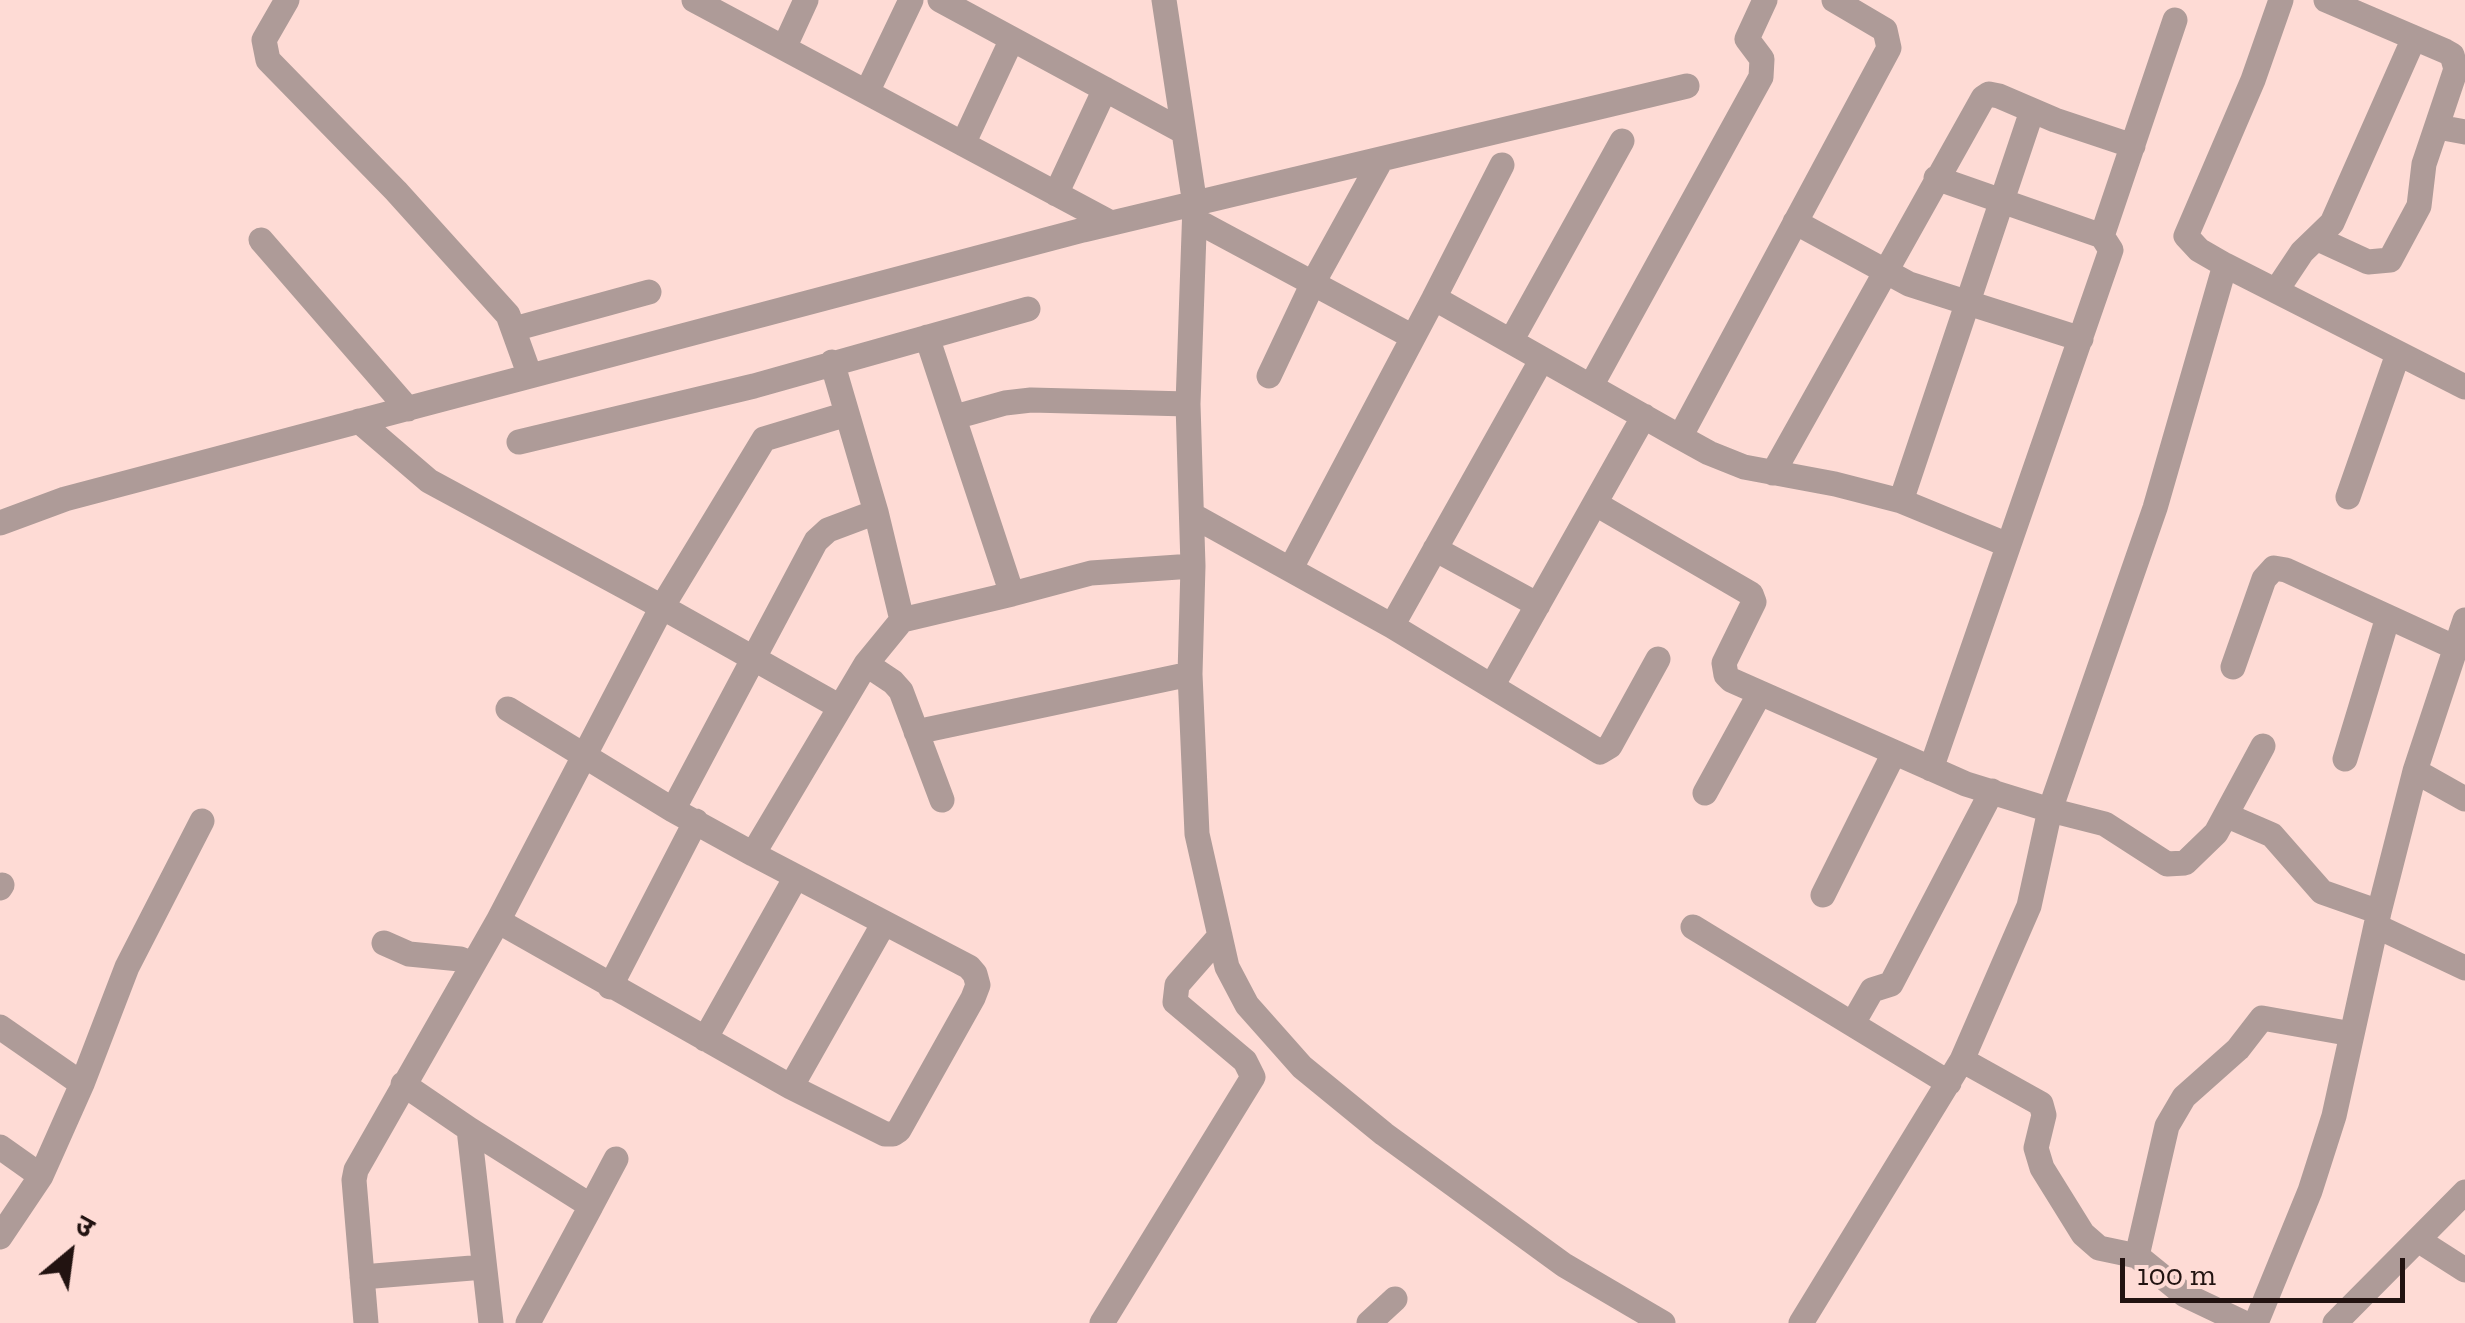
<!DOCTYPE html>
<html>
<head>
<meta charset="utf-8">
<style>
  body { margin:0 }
  #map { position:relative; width:2465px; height:1323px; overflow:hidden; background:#fedbd5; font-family:"Zilla Slab","Noto Sans Devanagari",serif }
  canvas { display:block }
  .north { position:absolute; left:20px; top:1203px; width:100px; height:100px; -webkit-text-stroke:8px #fedbd5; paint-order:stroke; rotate:29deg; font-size:28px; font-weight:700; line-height:40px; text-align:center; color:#221311 }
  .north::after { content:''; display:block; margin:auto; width:35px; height:45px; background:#221311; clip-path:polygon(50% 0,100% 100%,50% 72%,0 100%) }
  .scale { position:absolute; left:2120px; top:1258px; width:285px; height:45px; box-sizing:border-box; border:5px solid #221311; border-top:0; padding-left:12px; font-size:30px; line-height:35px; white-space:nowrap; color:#221311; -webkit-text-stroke:8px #fedbd5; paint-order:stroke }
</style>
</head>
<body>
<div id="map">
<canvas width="2465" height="1323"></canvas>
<div class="north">उ</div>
<div class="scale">100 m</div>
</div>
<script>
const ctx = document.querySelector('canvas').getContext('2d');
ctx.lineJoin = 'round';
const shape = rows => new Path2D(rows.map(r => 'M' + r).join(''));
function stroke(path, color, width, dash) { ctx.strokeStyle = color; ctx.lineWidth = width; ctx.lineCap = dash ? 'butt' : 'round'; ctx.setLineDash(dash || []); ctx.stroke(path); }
stroke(shape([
  [287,0,264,40,268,60,396,191,508,315,530,376],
  [694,0,1111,223],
  [940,0,1184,132],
  [1164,0,1195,205,1188,404,1193,566,1190,674,1197,834,1227,967,1247,1005,1302,1067,1384,1134,1564,1265,1663,1323],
  [2281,0,2253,80,2186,236,2199,250,2225,265,2465,387],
  [784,48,806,0],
  [867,92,911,0],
  [2438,127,2465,132],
  [963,144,1012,39],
  [1056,194,1105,89],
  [1195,220,1413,337],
  [1795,222,1909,284,2081,339],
  [2102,236,2175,20],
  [2318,239,2368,262,2390,260,2419,206,2424,164,2456,69,2452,55,2445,51,2326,0],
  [261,240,408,409],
  [2276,291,2302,252,2332,223,2414,38],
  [1434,298,1502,165],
  [514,329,649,292],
  [1511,341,1622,141],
  [832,362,876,512,902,620],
  [1269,376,1313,283,1381,160],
  [1591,386,1761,77,1762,59,1747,39,1765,0],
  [955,417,1005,403,1031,400,1188,404],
  [359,421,429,481,662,607,764,439,847,414],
  [1680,437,1709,453,1744,467,1835,484,1901,501,2008,545],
  [519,442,754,386,1028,309],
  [1773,473,1983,98,1989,94,1999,96,2055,120,2133,146],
  [2348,497,2398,354],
  [1901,501,2032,111],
  [1596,504,1751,594,1754,602,1724,663,1726,675,1731,680,1966,784,2050,810,2105,824,2167,864,2185,863,2216,833,2263,746],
  [1192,515,1392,626,1600,752,1610,746,1658,659],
  [0,523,65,499,1083,230,1687,86],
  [1435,549,1538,605],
  [1291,568,1434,298,1680,437,1889,48,1885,30,1834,0],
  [1012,594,1091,573,1193,566],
  [1392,626,1542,359],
  [866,664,893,682,901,691,942,800],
  [2233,667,2264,579,2274,568,2286,570,2454,647],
  [1492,686,1644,416],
  [508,709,673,810,753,854,866,664,902,620,1012,594,927,337],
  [916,732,1190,674],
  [2345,759,2388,617],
  [1931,769,2111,250,2102,236,1936,178],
  [2415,771,2465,799],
  [1705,793,1760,693],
  [673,810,816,541,828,530,876,512],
  [2228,816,2272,835,2322,892,2379,912],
  [0,888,2,885],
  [1823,895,1894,753],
  [498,921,791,1087,885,1134,893,1134,899,1130,973,998,978,985,975,974,969,967,753,854],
  [2376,926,2465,968],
  [1693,927,1949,1083],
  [384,943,409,954,460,959,473,964],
  [610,987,696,821],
  [1853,1023,1872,990,1891,984,1992,791],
  [0,1027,82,1084],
  [705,1039,796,877],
  [1962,1060,2041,1104,2044,1115,2036,1148,2042,1168,2083,1234,2099,1248,2137,1256,2185,1295,2244,1323],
  [403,1084,469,1129,591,1206,528,1323],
  [791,1087,884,923],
  [469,1129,491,1323],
  [0,1147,41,1176],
  [591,1206,616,1159],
  [0,1237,41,1176,82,1084,127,967,202,821],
  [2418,1240,2465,1270],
  [2137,1256,2167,1126,2184,1097,2238,1049,2262,1018,2352,1034],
  [362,1277,484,1267],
  [366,1323,354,1180,356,1170,498,921,662,607,840,707],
  [1102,1323,1253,1077,1245,1061,1175,1002,1177,985,1220,936],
  [1369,1323,1395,1299],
  [1801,1323,1962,1060,2029,906,2050,810,2155,508,2225,265],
  [2256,1323,2310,1191,2334,1116,2379,912,2415,771,2465,620],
  [2335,1323,2465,1192]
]), '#ae9b98', 25);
</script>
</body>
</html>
